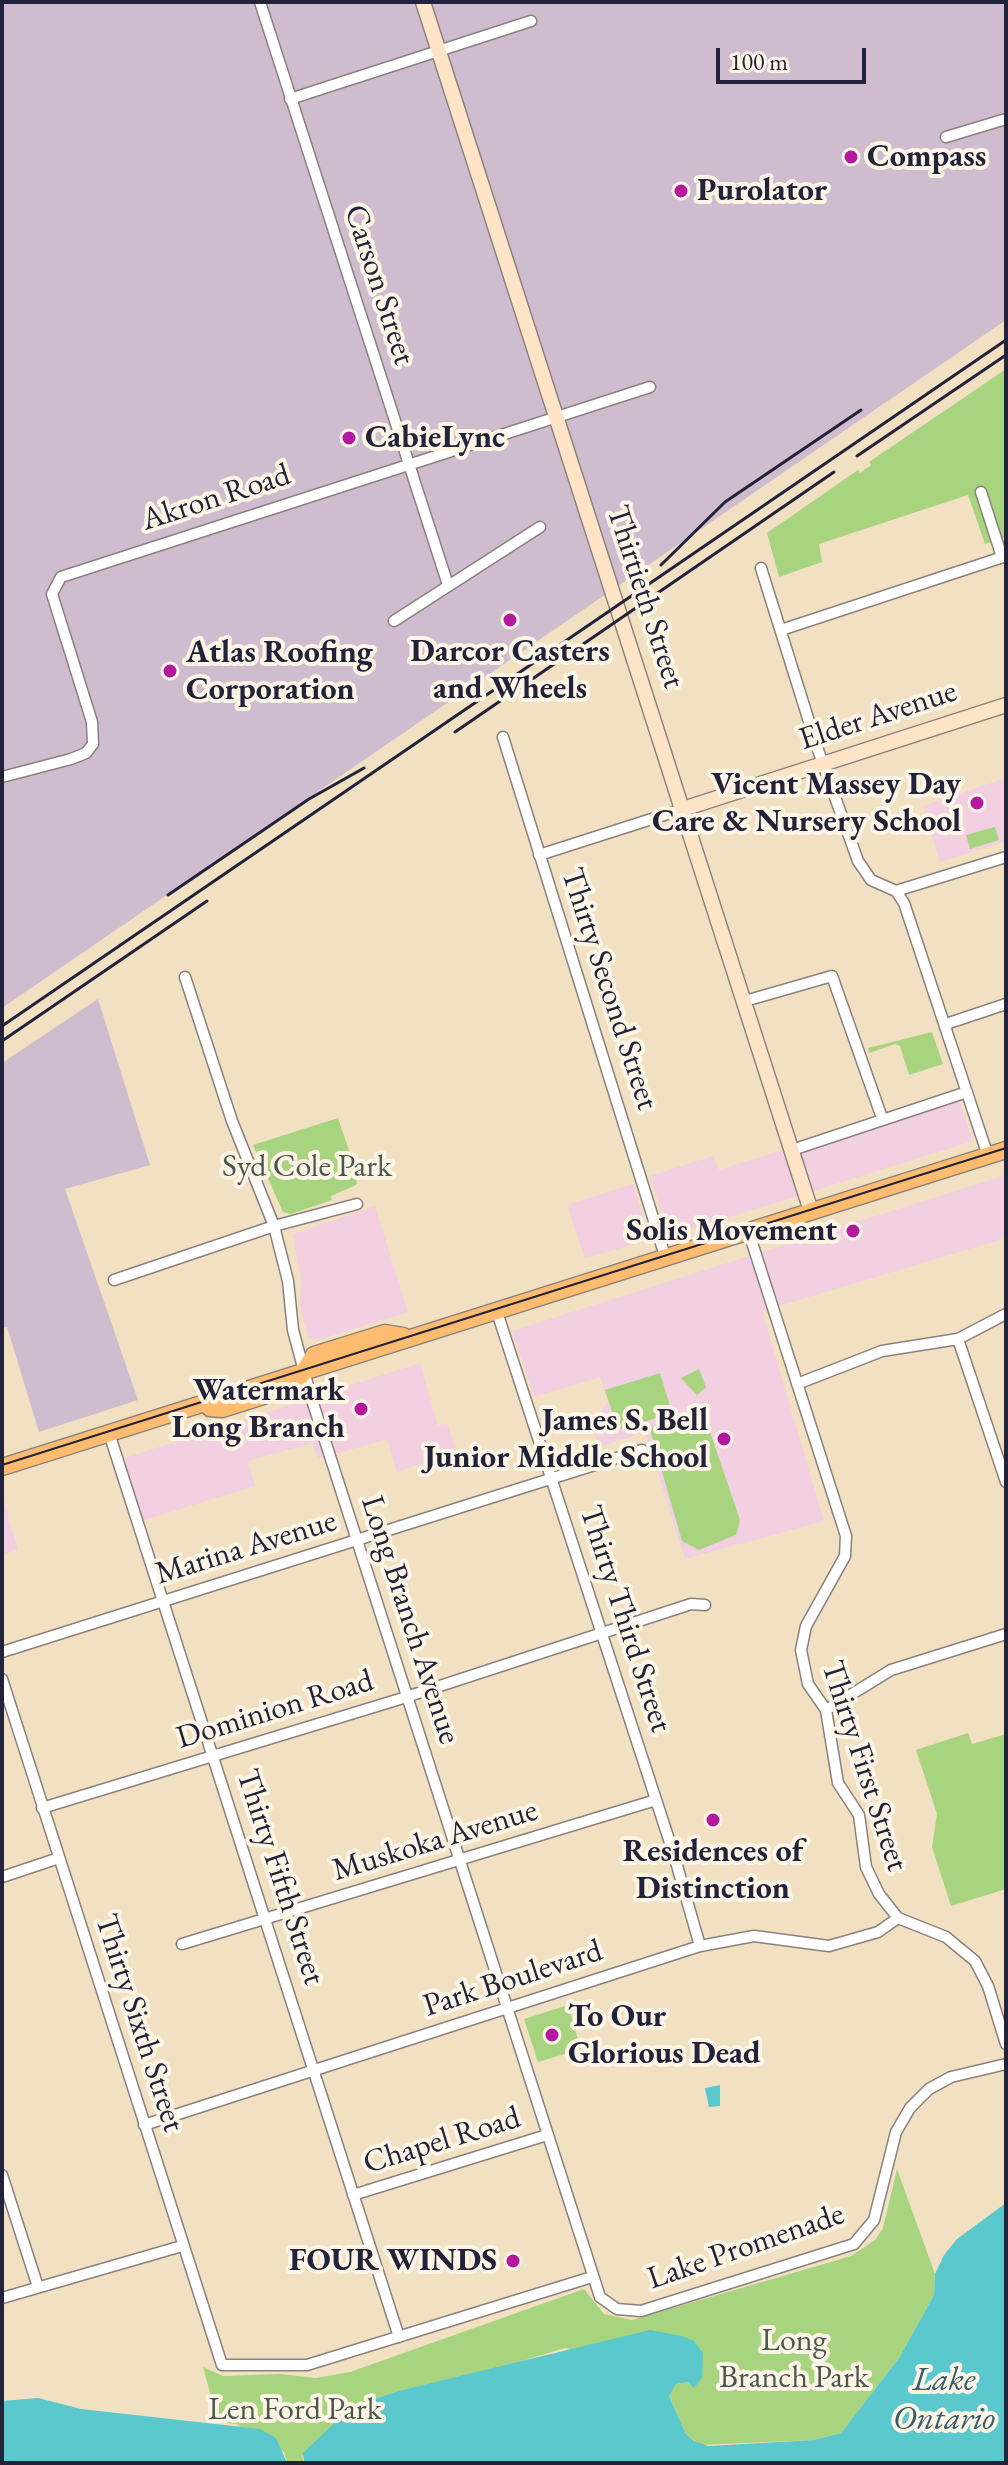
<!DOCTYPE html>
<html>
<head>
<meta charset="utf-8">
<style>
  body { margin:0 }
  #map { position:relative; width:1008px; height:2465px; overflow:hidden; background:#f2e0c2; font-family:"EB Garamond",serif }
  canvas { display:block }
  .frame { position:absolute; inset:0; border:4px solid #22223b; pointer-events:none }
  .scale { position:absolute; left:716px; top:48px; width:150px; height:36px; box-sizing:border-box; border:4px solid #22223b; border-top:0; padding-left:10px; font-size:24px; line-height:28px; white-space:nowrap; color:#22223b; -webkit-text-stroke:6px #fcf5e5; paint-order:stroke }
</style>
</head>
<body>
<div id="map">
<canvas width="1008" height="2465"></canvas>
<div class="frame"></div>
<div class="scale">100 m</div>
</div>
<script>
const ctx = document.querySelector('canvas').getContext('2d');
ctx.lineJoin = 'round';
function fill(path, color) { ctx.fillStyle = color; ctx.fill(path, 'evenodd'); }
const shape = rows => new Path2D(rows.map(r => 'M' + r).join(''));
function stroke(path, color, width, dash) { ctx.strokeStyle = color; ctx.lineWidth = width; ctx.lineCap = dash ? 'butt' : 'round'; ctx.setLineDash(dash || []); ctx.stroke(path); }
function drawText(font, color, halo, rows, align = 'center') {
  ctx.font = font + ' "EB Garamond",serif'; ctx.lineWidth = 8; ctx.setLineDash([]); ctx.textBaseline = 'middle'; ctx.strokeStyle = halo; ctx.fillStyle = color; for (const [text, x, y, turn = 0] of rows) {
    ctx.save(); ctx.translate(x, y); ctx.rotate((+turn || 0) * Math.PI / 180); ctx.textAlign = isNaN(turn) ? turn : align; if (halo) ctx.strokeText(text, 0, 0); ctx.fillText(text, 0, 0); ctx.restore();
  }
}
fill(shape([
  [1006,778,1006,841,940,862,923,806],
  [956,1091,973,1141,669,1236,650,1176,713,1156,719,1170,865,1124],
  [1006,1175,1006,1238,762,1311,824,1521,685,1559,645,1432,599,1447,591,1422,608,1402,600,1377,534,1397,512,1331],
  [633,1184,650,1240,585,1258,567,1205],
  [375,1206,408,1312,318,1340,308,1338,300,1305,301,1279,293,1234],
  [420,1363,438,1426,447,1423,457,1452,397,1472,387,1439,318,1459,312,1443,248,1461,255,1486,138,1522,119,1460],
  [2,1496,18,1550,2,1554]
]), '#f2cfe1');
fill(shape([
  [2,2,1006,2,1006,320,2,1008],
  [98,999,150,1165,65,1189,138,1400,39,1432,7,1327,2,1328,2,1063]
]), '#cfbdcf');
fill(shape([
  [1006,369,1006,537,985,544,968,495,819,544,822,562,779,577,767,533,858,470,860,473,871,465,869,462],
  [995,827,999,840,970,849,966,835],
  [932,1032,943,1064,909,1075,900,1046,895,1044,869,1053,868,1048],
  [338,1118,358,1177,356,1185,331,1196,332,1200,291,1214,283,1212,253,1145],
  [699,1369,706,1387,697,1395,681,1378],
  [660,1373,672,1413,618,1430,605,1390],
  [694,1414,706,1420,740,1520,736,1535,699,1550,682,1541,650,1430,655,1425],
  [968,1733,972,1744,1006,1734,1006,1889,951,1906,932,1847,937,1814,916,1750],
  [568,2005,581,2049,538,2062,524,2019],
  [897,2169,935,2274,934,2295,899,2358,841,2433,814,2440,700,2445,686,2434,669,2396,675,2384,689,2382,694,2387,702,2378,565,2348,506,2366,398,2391,352,2407,302,2456,304,2463,287,2463,284,2452,236,2424,218,2422,203,2367,223,2376,280,2374,316,2378,350,2372,584,2289,604,2314,632,2320,851,2256,875,2240,883,2228]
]), '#a8d480');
fill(shape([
  [720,2085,720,2106,709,2107,705,2088],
  [1006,2203,1006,2463,304,2463,303,2453,351,2407,398,2391,650,2330,682,2336,694,2341,703,2353,702,2378,694,2388,688,2382,676,2384,669,2396,686,2434,694,2441,708,2446,814,2440,841,2433,899,2358,934,2295,935,2274,944,2255,957,2239],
  [38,2398,81,2409,260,2429,276,2438,287,2463,2,2463,2,2401]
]), '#5bc8ce');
const street = shape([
  [260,2,448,585],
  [290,99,531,21],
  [946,137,1006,119],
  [981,492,1002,557],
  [761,568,817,747,858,861,871,880,896,891,904,903,988,1156],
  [394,621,540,527],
  [781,630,1006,556],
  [503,737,665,1256],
  [2,777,71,759,86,753,93,744,92,722,52,594,61,577,650,387],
  [539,855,683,809],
  [896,891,1006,857],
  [185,977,232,1121,274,1226,288,1281,293,1330,311,1397,600,2297,617,2309,641,2311,854,2244,874,2220,896,2132,910,2108,929,2089,951,2077,1006,2064],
  [745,1001,832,976,882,1118],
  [946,1024,1006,1004],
  [792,1150,967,1092],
  [748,1230,846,1536,845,1556,806,1626,801,1650,808,1684,826,1710,838,1783,859,1815,866,1867,879,1894,898,1918,946,1937,975,1961,988,1986,1006,2044],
  [114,1280,274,1226,357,1204],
  [496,1309,674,1855,700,1946],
  [958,1339,1006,1482],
  [797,1384,882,1351,958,1339,1006,1314],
  [109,1433,399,2337],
  [2,1652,642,1450],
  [2,1679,222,2365,307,2365,592,2277],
  [826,1710,891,1670,1006,1634],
  [42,1808,400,1699,691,1604,705,1605],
  [2,1877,59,1858],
  [182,1944,656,1800],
  [144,2125,700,1946,754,1936,829,1946,878,1932,898,1918],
  [2,2175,38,2287],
  [353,2195,547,2135],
  [2,2298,182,2246]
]);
const secondary = shape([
  [423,2,811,1211],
  [683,809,1006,705]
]);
const primary = shape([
  [210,1408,222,1409,295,1386,314,1355,385,1333,403,1336],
  [2,1467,1006,1150]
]);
stroke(street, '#8a817e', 13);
stroke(secondary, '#8a817e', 17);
stroke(primary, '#8a817e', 19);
stroke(street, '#fff', 10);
stroke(secondary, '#fee4c6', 14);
stroke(primary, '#fdbc70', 16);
stroke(shape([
  [2,1465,1006,1148]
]), '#22223b', 2);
stroke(shape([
  [857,456,1006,355],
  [661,565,725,502,861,410],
  [455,732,834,472],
  [168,895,309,799,364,768],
  [2,1026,1006,340],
  [2,1041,207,901]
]), '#22223b', 3);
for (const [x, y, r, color] of [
  [851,157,8,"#b5179e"],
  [681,191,8,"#b5179e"],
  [349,438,8,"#b5179e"],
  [510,620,8,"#b5179e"],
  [170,671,8,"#b5179e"],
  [977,803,8,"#b5179e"],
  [853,1231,8,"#b5179e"],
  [361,1409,8,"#b5179e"],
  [724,1439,8,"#b5179e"],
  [713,1820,8,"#b5179e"],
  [552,2035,8,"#b5179e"],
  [513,2261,8,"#b5179e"]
]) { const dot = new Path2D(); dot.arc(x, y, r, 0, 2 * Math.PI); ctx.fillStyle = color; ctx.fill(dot); stroke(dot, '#fcf5e5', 3); }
drawText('bold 32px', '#22223b', '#fcf5e5', [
  ["Compass",867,157],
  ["Purolator",697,191],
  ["CabieLync",365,438],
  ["Darcor Casters",510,652,"center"],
  ["and Wheels",510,689,"center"],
  ["Atlas Roofing",186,653],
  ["Corporation",186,690],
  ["Vicent Massey Day",961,785,"right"],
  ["Care & Nursery School",961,822,"right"],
  ["Solis Movement",837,1231,"right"],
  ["Watermark",345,1391,"right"],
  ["Long Branch",345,1428,"right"],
  ["James S. Bell",708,1421,"right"],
  ["Junior Middle School",708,1458,"right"],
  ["Residences of",713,1852,"center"],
  ["Distinction",713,1889,"center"],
  ["To Our",568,2017],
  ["Glorious Dead",568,2054],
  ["FOUR WINDS",497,2261,"right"]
], 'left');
drawText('32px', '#22223b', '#fcf5e5', [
  ["Carson Street",379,285,72],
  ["Akron Road",216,498,-18],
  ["Thirtieth Street",645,597,72],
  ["Elder Avenue",878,716,-18],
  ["Thirty Second Street",609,989,72],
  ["Marina Avenue",246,1548,-17],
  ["Thirty Third Street",625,1619,72],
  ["Long Branch Avenue",410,1620,72],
  ["Dominion Road",275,1710,-17],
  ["Thirty First Street",864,1766,72],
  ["Muskoka Avenue",435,1841,-17],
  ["Thirty Fifth Street",280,1877,72],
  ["Park Boulevard",513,1979,-18],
  ["Thirty Sixth Street",139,2023,72],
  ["Chapel Road",442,2141,-17],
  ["Lake Promenade",746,2247,-19]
]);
drawText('32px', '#4a5750', '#fcf5e5', [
  ["Syd Cole Park",307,1167],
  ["Long",794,2341],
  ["Branch Park",794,2378],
  ["Len Ford Park",295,2410]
]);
drawText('italic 34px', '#365c6e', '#fcf5e5', [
  ["Lake",944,2381],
  ["Ontario",944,2420]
]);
</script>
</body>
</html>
